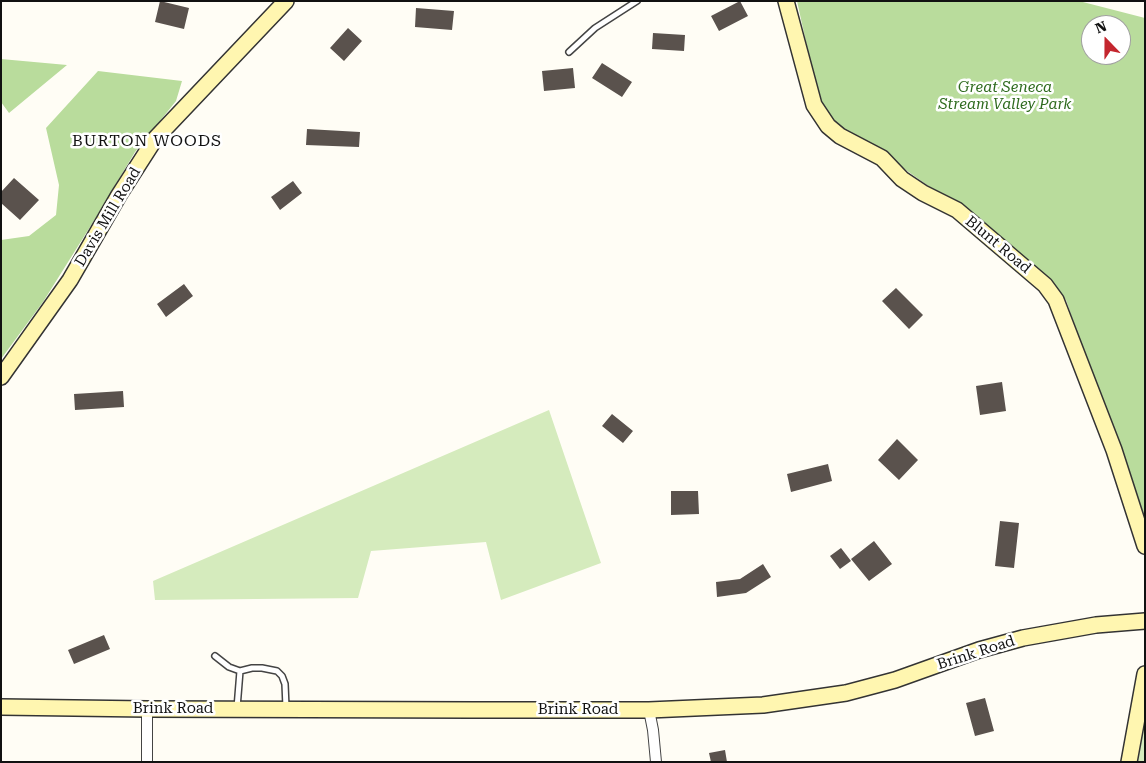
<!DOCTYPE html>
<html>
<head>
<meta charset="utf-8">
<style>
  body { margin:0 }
  #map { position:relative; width:1146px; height:763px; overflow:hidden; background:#fffdf5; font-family:"Roboto Serif",serif }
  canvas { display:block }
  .frame { position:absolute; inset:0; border:2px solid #111; pointer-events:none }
  .north { position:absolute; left:1081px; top:15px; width:50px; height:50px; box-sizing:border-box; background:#fff; border:1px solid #a0a0a0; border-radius:50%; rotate:338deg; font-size:14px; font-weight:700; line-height:20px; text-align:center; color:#111 }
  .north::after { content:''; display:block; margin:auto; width:18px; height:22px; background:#c4262e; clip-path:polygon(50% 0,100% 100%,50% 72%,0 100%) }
</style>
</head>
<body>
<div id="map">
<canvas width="1146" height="763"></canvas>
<div class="frame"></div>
<div class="north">N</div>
</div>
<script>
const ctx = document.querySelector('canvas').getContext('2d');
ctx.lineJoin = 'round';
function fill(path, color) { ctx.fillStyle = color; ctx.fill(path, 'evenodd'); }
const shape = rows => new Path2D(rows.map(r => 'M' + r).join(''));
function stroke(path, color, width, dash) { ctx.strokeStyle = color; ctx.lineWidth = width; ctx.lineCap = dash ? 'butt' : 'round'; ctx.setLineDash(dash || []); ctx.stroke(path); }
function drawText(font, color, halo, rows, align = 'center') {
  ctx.font = font + ' "Roboto Serif",serif'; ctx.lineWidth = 5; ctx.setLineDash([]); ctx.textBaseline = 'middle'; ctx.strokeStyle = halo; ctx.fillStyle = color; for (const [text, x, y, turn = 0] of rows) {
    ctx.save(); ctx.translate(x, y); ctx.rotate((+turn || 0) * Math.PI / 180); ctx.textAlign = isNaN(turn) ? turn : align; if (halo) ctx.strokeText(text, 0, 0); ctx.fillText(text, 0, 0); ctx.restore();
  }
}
fill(shape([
  [549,410,601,563,501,600,486,542,371,551,358,598,155,600,153,581],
  [1145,714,1145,762,1136,762]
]), '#d5ebbd');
fill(shape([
  [797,1,1079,1,1145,18,1145,529,1066,300,1009,243,903,168,837,125,819,101],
  [1091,25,1121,25,1121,55,1091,55],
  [1,59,67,65,9,113,1,102],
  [98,71,182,81,176,101,135,152,95,219,43,302,1,359,1,240,29,236,56,215,59,185,46,128]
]), '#b9dc9c');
fill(shape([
  [160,1,189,8,184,29,155,22],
  [740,1,748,16,719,31,711,16],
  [416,8,454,11,452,30,415,27],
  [348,28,362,41,344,61,330,48],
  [653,33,685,35,684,51,652,49],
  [602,63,632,82,622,97,592,78],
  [573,68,575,88,544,91,542,71],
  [307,129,360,132,359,147,306,145],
  [14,178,39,200,20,220,1,203,1,192],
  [293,181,302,193,280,210,271,197],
  [184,284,193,296,166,317,157,304],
  [896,288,923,315,909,329,882,301],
  [1002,382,1006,411,980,415,976,386],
  [123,391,124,407,75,410,74,394],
  [612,414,633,431,623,443,602,426],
  [897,439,918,460,899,480,878,460],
  [828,464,832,481,791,492,787,474],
  [671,491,698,491,699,514,671,515],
  [1000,521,1019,523,1014,568,995,566],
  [874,541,892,564,869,581,851,559],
  [841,548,851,561,840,569,830,556],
  [763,564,771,577,746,593,717,597,716,582,740,579],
  [104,635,110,649,74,664,68,650],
  [985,698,994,731,975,736,966,703],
  [725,750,727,762,711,762,709,753]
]), '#5a524d');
const lane = shape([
  [569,52,595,28,637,1],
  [215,656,229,667,240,671],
  [237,708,240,671,252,668,262,668,277,671,282,676,285,684,286,707]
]);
const street = shape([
  [649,710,653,730,656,762],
  [147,762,147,709]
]);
const secondary = shape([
  [786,1,814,105,828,126,840,136,882,158,902,179,923,193,957,210,1045,285,1056,300,1114,450,1145,546],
  [1,377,70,280,119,195,155,139,286,1],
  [1,707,147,709,472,710,649,710,763,705,846,693,895,680,979,650,1023,638,1096,625,1145,621],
  [1129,762,1145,674]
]);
stroke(lane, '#444', 8);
stroke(street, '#444', 12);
stroke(secondary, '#333', 18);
stroke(lane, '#fff', 5);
stroke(street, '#fff', 10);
stroke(secondary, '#fff6b0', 15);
drawText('italic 15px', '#2f6b1f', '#fff', [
  ["Great Seneca",1005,88],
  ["Stream Valley Park",1005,105]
]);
drawText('15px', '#111', '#fff', [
  ["Davis Mill Road",108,217,-59],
  ["Blunt Road",998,245,40],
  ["Brink Road",976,653,-18],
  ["Brink Road",173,709],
  ["Brink Road",578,710]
]);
ctx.letterSpacing = '1px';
drawText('16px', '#111', '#fff', [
  ["BURTON WOODS",147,141]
]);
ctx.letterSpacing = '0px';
</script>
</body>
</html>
